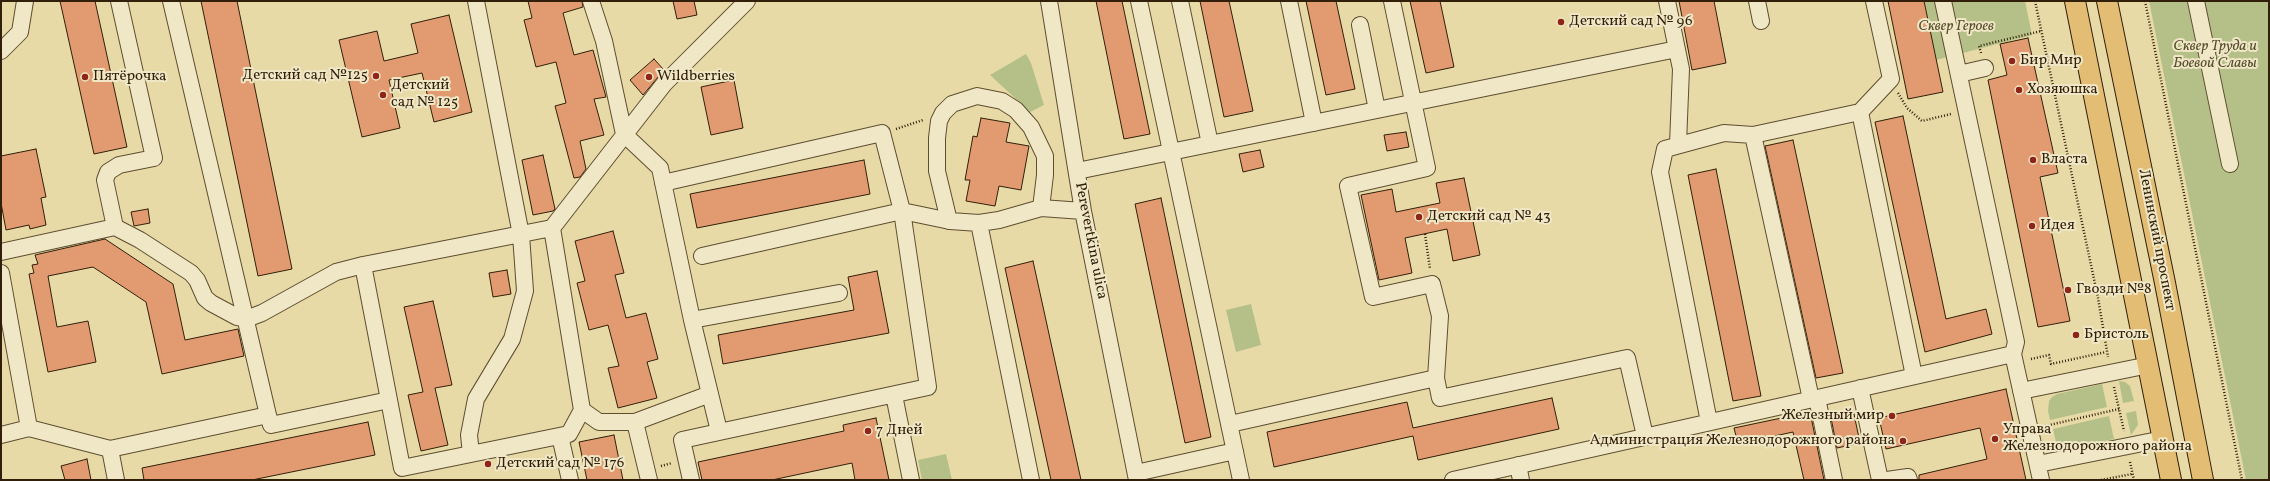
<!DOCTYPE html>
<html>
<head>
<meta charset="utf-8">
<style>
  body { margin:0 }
  #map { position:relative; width:2270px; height:481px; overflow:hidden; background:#e7daa7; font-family:Vollkorn,serif }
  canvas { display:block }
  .frame { position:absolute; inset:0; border:2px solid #311f09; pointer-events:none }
</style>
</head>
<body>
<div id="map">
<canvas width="2270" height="481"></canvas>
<div class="frame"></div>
</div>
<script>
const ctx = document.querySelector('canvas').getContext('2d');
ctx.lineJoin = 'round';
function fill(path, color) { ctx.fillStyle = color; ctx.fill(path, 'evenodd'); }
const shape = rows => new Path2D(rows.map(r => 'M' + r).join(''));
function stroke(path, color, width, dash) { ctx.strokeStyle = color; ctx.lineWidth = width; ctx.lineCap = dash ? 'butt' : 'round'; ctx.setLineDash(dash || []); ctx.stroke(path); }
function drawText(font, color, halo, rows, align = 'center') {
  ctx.font = font + ' Vollkorn,serif'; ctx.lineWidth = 4; ctx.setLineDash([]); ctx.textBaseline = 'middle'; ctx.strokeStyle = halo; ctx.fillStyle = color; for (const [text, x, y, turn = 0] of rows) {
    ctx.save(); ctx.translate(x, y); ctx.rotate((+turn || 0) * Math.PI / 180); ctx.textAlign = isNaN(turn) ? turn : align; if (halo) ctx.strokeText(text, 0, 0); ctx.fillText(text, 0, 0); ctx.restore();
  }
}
fill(shape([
  [1924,1,2025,1,2032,35,1936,60],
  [2149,1,2269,1,2269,480,2246,480],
  [1026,54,1031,63,1044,105,1030,112,990,75],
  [1251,304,1261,345,1236,352,1226,310],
  [2119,381,2125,382,2130,386,2134,401,2123,403],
  [2102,384,2107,407,2050,420,2048,411,2049,401,2052,397,2057,394],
  [2136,411,2138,425,2131,435,2126,413],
  [2109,416,2114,439,2067,449,2063,449,2056,442,2053,429],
  [946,454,952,480,922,480,918,460]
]), '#b4c088');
const building = shape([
  [60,1,95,1,127,147,94,154,60,1],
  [201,1,237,1,292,269,258,276,201,1],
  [528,1,582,1,583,7,563,13,574,55,593,50,606,97,594,99,604,135,580,141,586,169,580,177,574,178,555,106,566,103,556,62,536,67,524,20,532,18,528,1],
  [673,1,694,1,697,15,677,19,673,1],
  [1096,1,1122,1,1150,134,1124,139,1096,1],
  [1200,1,1229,1,1253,111,1224,117,1200,1],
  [1306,1,1336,1,1355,89,1326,95,1306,1],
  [1410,1,1440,1,1454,67,1426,73,1410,1],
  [1679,1,1714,1,1726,63,1692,70,1679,1],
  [1888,1,1924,1,1943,92,1908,99,1888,1],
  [449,15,472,112,434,122,422,73,389,80,400,128,362,137,339,40,377,31,384,61,418,53,411,24,449,15],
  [2028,38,2058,173,2040,177,2070,321,2038,327,1988,80,2007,75,2000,44,2028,38],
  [654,59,664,70,643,95,630,80,654,59],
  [734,80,743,128,711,135,701,87,734,80],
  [1903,116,1946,319,1986,309,1992,334,1925,352,1875,122,1903,116],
  [981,118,1010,123,1006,142,1029,146,1021,190,999,186,995,206,966,201,970,180,965,180,973,136,977,137,981,118],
  [1406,132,1409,147,1387,151,1384,135,1406,132],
  [1793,140,1843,373,1816,378,1765,146,1793,140],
  [36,149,46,197,41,198,46,225,30,229,29,225,6,230,1,203,1,156,36,149],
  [1260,150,1264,167,1243,172,1239,154,1260,150],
  [543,155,555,209,553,211,533,215,522,160,543,155],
  [864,160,870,194,697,228,690,194,864,160],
  [1716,169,1761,396,1733,401,1688,175,1716,169],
  [1464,178,1480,255,1453,261,1447,229,1405,238,1412,273,1379,280,1361,195,1392,189,1396,212,1440,203,1436,183,1464,178],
  [1161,198,1211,437,1185,443,1135,204,1161,198],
  [148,209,150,223,134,226,131,212,148,209],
  [613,231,624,273,615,275,626,318,646,313,658,359,647,362,657,398,618,408,608,368,619,366,608,325,589,330,577,283,585,281,575,241,613,231],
  [105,239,173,284,185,340,238,329,244,356,162,374,146,302,93,267,48,276,57,327,88,321,96,362,48,372,29,274,34,273,32,265,38,264,35,255,105,239],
  [1033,261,1081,480,1051,480,1005,268,1033,261],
  [507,270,511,294,493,297,489,273,507,270],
  [877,271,889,333,723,364,718,335,854,310,848,277,877,271],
  [433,301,452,385,435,388,448,445,421,451,408,395,423,392,404,307,433,301],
  [2006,389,2026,480,1919,480,1919,475,1987,459,1980,428,1886,449,1879,418,2006,389],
  [1552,398,1559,429,1418,460,1413,436,1274,467,1267,432,1407,402,1413,428,1552,398],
  [1810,412,1824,480,1804,480,1793,432,1738,444,1734,428,1810,412],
  [1854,414,1860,443,1837,448,1831,418,1854,414],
  [876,418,889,480,855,480,852,463,772,480,702,480,698,462,844,431,843,425,876,418],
  [368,422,375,455,252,480,144,480,142,468,368,422],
  [614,435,623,480,587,480,579,442,614,435],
  [87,459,91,480,65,480,61,466,87,459]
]);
fill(building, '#e29b70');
stroke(building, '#311f09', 1);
const minor = shape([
  [119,1,154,158,119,165,108,172,105,180,115,227,140,240,191,273,197,280,205,298,211,303,237,317,246,319,262,313,336,272,363,265],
  [171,1,268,415],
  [591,1,604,41,624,134,660,168,692,320],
  [1049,1,1083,211,1137,480],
  [1139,1,1241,480],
  [1180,1,1210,144],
  [1289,1,1314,123],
  [1392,1,1427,168,1348,186,1373,297,1432,284,1440,316,1436,378],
  [1667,1,1681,69,1678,144],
  [1757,1,1761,21],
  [1874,1,1891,79,1860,112,1914,376],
  [1943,1,2016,342,2013,354,2041,480],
  [2196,1,2230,164],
  [1360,25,1377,110],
  [1,51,20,32,25,1],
  [1959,74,1985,68],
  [1753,135,1811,399],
  [1077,171,1677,49],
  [663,183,882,133,902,211,702,256],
  [949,221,937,171,937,138,939,121,943,113,952,104,977,96,1002,101,1016,110,1031,127,1045,156,1045,175,1041,208],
  [979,223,1031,480],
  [1,252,115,227],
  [1,273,29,428],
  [1860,388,1880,480],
  [2021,391,2149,365],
  [894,395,911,480],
  [1817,398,1834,480],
  [389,400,402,468,569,434,582,410],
  [635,422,599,422,582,410,552,228,664,84,747,1],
  [1709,422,1660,172,1665,149,1724,133,1753,135,1860,112],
  [1230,424,1436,378,1440,398,1627,358,1645,436],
  [719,431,692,320,839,293],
  [1,435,29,428,110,449,268,415,271,425,389,400,363,265,552,228],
  [560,436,570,480],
  [110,449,116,480],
  [471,454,469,435,476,399,512,339,525,291,521,235,476,1],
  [2038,464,2163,439],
  [1518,465,1521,480],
  [1136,473,1235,451],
  [649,480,635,422,710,394],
  [691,480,682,440,928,387,902,211,950,221,979,223,999,220,1041,208,1083,211],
  [1453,480,2013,354],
  [1887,480,1908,477,1909,480]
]);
const major = shape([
  [2075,1,2171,480],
  [2107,1,2165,283,2203,480]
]);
stroke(minor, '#5e4e30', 18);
stroke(major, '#311f09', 22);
stroke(shape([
  [2035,1,2098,298,2108,357],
  [2145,1,2242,480],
  [1981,53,1979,46,2041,31],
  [1898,93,1907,108,1922,121,1951,114],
  [896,129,923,120],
  [1425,234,1430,269],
  [2031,359,2049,355,2051,364,2106,352],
  [2114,387,2124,431],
  [2045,426,2119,409],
  [2130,462,2134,480],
  [661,466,672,463],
  [2101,480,2132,474]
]), '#311f09', 2.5, [1, 2]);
stroke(minor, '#efe7c6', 16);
stroke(major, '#e4bd74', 20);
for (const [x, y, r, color] of [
  [1561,22,4,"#8f2418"],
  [2012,61,4,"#8f2418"],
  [376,76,4,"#8f2418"],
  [85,77,4,"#8f2418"],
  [649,77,4,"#8f2418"],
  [2019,90,4,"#8f2418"],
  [383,95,4,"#8f2418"],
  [2033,160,4,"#8f2418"],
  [1419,217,4,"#8f2418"],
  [2032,226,4,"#8f2418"],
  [2068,290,4,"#8f2418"],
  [2076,335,4,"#8f2418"],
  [1892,416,4,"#8f2418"],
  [868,431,4,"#8f2418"],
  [1995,439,4,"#8f2418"],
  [1903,441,4,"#8f2418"],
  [488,464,4,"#8f2418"]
]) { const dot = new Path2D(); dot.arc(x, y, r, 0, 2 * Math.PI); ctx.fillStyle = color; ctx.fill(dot); stroke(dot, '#efe7c6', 1.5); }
drawText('15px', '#311f09', '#efe7c6', [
  ["Детский сад № 96",1569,22],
  ["Бир Мир",2020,61],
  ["Детский сад №125",368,76,"right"],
  ["Пятёрочка",93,77],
  ["Wildberries",657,77],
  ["Детский",391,86],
  ["сад № 125",391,103],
  ["Хозяюшка",2027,90],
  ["Власта",2041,160],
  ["Детский сад № 43",1427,217],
  ["Идея",2040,226],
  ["Гвозди №8",2076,290],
  ["Бристоль",2084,335],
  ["Железный мир",1884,416,"right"],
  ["Управа",2003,430],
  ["Железнодорожного района",2003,447],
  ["7 Дней",876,431],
  ["Администрация Железнодорожного района",1895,441,"right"],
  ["Детский сад № 176",496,464]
], 'left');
drawText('italic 15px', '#584f2f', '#efe7c6', [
  ["Сквер Героев",1956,27],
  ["Сквер Труда и",2215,47],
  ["Боевой Славы",2215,64]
]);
drawText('15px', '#311f09', '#efe7c6', [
  ["Ленинский проспект",2156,240,79],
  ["Perevertkina ulica",1090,241,79]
]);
</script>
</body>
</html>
